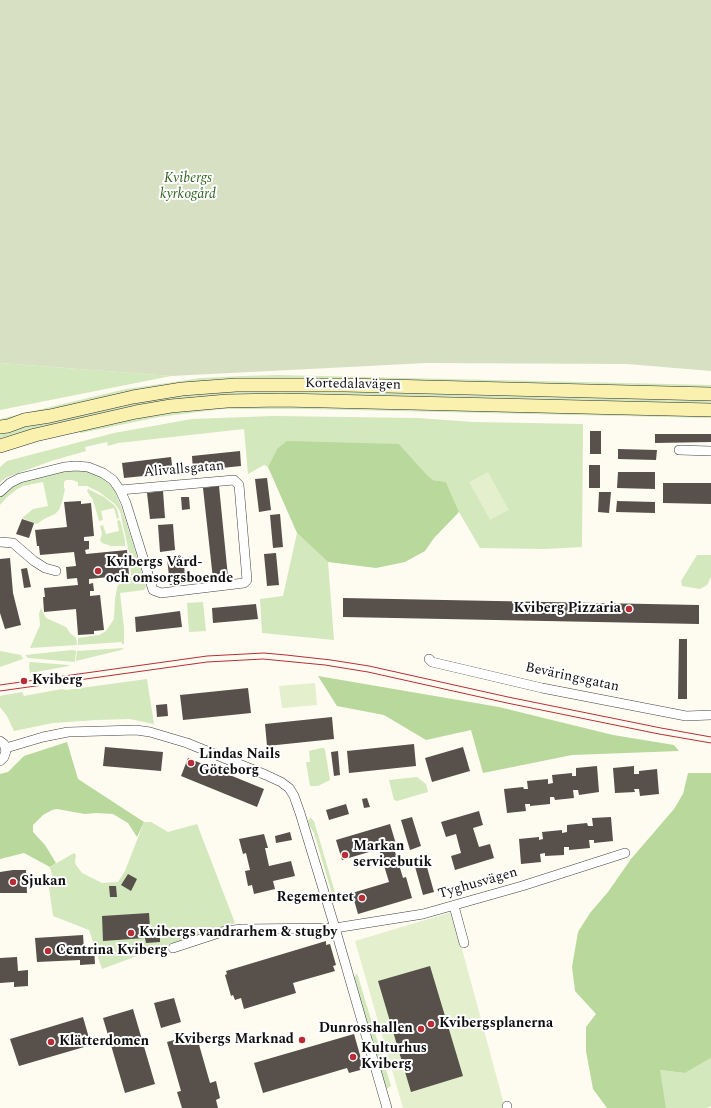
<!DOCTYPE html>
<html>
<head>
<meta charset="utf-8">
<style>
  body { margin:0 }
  canvas { display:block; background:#fefbf1 }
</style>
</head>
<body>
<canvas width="711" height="1108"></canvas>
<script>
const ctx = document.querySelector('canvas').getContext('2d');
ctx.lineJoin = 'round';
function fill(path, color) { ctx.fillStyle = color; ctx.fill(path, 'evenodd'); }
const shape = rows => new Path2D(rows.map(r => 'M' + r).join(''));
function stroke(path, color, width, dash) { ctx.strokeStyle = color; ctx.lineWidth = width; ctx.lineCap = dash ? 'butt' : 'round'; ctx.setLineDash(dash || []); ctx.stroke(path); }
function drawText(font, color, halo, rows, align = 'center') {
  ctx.font = font + ' Spectral,serif'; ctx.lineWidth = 4; ctx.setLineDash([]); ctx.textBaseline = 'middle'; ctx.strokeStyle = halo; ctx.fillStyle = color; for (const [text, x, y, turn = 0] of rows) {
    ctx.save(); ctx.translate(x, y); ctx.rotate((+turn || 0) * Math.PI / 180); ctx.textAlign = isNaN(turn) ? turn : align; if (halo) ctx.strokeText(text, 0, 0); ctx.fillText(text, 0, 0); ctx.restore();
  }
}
fill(shape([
  [0,363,171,376,0,410],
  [277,375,711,385,711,388,274,378,215,380,0,424,0,419,126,389,201,378,243,376],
  [272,390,711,400,711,404,267,394,0,441,0,431,114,407,170,397,214,392],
  [287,406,711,416,711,418,307,409,222,409,159,417,81,433,79,432,125,420,196,409,220,407],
  [273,416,418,418,473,422,583,424,582,547,545,549,480,548,459,512,446,482,433,480,427,475,399,444,277,449,268,467,264,465,248,474,244,429,118,443,108,446,107,442,85,447,86,451,51,461,5,478,0,483,0,467,7,461,114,433,192,419],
  [83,470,96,474,106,480,115,491,122,509,145,582,146,587,144,590,120,593,124,628,124,644,122,644,122,642,78,645,78,638,99,635,106,631,114,619,115,599,117,588,118,585,129,579,131,576,130,557,123,525,120,511,115,504,99,492,87,486,78,486,78,482,72,480,66,480,64,482,64,488,65,489,62,502,59,510,55,514,44,519,37,524,22,518,33,509,48,506,43,482,23,486,16,490,7,497,0,505,0,497,1,495,18,483,64,471],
  [88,489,104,497,114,505,117,509,119,518,117,519,114,508,101,511,103,520,99,521,93,500,87,491],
  [120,520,125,540,125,546,111,546,102,543,100,540,102,534,100,526,103,525,106,534,119,531,117,521],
  [297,533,328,562,334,640,262,633,260,599,283,596],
  [697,555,711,555,711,577,707,585,700,589,682,586,681,581],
  [203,602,206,631,189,632,187,603],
  [41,608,46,618,66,627,70,633,76,638,77,645,30,648,40,625,39,614],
  [124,648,121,650,76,661,77,651],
  [72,650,76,651,75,662,28,658,25,655],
  [0,651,21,655,23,659,0,667],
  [30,662,69,665,69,666,30,673,29,666],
  [147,679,154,724,130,719,96,720,53,723,14,731,7,716,0,707,0,696,22,692,24,696,62,689,66,690],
  [321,748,324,748,325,750,330,780,318,786,310,786,306,762,310,762,309,751],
  [417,777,426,784,428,792,397,801,394,800,389,780],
  [310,818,311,818,314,821,336,896,333,897,314,833,309,825,308,821],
  [144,822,151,822,168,832,197,824,235,923,161,947,102,969,89,930,53,916,48,881,53,879,50,867,74,853,76,855,75,862,76,865,82,873,102,883,118,882,125,871],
  [357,973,391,1086,388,1088,386,1089,354,978],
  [711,1058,711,1106,707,1108,666,1108,659,1070,685,1073]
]), '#d3e8bc');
fill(shape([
  [287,441,399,444,427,475,433,480,446,482,459,512,434,538,425,551,405,562,376,568,328,562,297,533,268,467,277,449],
  [318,676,499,707,613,735,674,745,679,751,572,755,483,773,471,730,426,740,384,715,337,706],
  [67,742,78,779,144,822,137,837,128,823,113,814,96,813,85,814,57,809,52,810,43,815,33,825,33,832,45,845,56,863,50,867,24,853,0,859,0,774,8,772,24,756],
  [688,773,711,773,711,1058,685,1073,660,1070,666,1108,607,1108,593,1089,586,1051,586,1027,596,1014,575,991,572,967,578,932,590,913,608,892,631,859,674,809,683,794]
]), '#b8d89c');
fill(shape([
  [0,0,711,0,711,371,627,364,427,363,171,376,0,363]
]), '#d7e0c2');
fill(shape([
  [488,472,509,510,490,520,469,482],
  [315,683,317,705,282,708,279,686],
  [452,912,505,1108,403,1108,355,941]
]), '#e4efcd');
fill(shape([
  [590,431,601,431,601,454,590,454],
  [655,434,711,434,711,442,655,443],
  [618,449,657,450,656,460,618,459],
  [240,451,241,466,193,471,192,456],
  [171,457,173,473,124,478,122,463],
  [589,465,600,465,600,488,589,488],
  [618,472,655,472,655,489,617,488],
  [267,478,271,510,259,512,255,479],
  [663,483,711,483,711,504,663,503],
  [219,486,228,577,213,579,203,488],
  [163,491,165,518,150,519,147,493],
  [599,492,611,492,609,513,598,512],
  [181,497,189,497,190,509,182,510],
  [81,501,81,504,91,503,94,536,84,537,84,541,89,541,89,549,85,550,86,554,127,550,129,575,89,579,89,584,93,583,94,591,90,591,90,596,100,595,104,630,94,631,94,634,78,635,76,609,44,612,43,597,45,597,44,588,78,585,77,578,67,579,66,567,76,566,74,552,40,555,39,546,37,546,35,530,67,527,64,502],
  [617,501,655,502,655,513,616,512],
  [280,514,283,547,273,548,270,515],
  [22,519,34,523,29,538,16,534],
  [173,524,175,550,160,552,158,525],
  [276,553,279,585,267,586,264,554],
  [183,557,186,583,170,585,167,558],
  [10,558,13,593,21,625,5,629,0,613,0,559],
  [27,568,31,587,24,588,21,569],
  [343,598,699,605,699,624,343,617],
  [256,604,258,619,213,623,212,608],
  [180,611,182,627,136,632,135,617],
  [679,639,687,639,687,699,678,699],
  [248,688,251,713,183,720,180,695],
  [167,704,168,716,157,717,156,705],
  [332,717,334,739,267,746,265,724],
  [414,744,416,766,349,773,347,751],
  [105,747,163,752,161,771,103,766],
  [463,747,470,771,432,782,425,758],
  [338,751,340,775,334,776,331,752],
  [188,758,264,789,257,807,181,776],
  [597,766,599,792,579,795,578,790,573,790,574,798,555,800,554,797,550,797,550,804,530,806,530,804,525,804,526,811,507,813,504,789,523,787,524,789,528,789,527,781,548,779,548,784,553,783,552,775,572,773,572,776,576,776,576,768],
  [634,766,634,774,639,774,639,771,657,769,659,794,640,796,639,789,634,789,635,792,615,793,613,768],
  [367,798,370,807,364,808,362,799],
  [346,804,349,814,329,820,326,810],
  [479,811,483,825,473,828,479,847,490,844,494,858,455,870,451,856,461,853,456,834,446,837,441,822],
  [412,817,421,846,410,850,401,820],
  [611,817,613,841,594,843,594,840,589,840,590,848,569,850,569,847,564,847,564,855,545,856,545,853,540,854,541,862,521,864,519,839,539,837,539,840,543,839,542,832,562,830,562,833,567,832,567,825,587,823,588,826,593,826,592,818],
  [390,824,396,844,393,845,403,878,406,877,412,898,358,914,352,893,389,882,379,849,342,860,336,840],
  [290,832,292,840,276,843,275,836],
  [264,834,268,848,265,848,269,866,291,861,295,876,273,881,275,889,254,894,252,885,248,886,245,871,250,870,246,853,243,854,239,839],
  [425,860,434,892,423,895,414,863],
  [13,870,26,870,27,893,0,893,0,872],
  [128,874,137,879,131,891,121,885],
  [109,886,116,886,117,897,110,897],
  [149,913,150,928,160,927,160,942,146,943,145,938,103,941,102,916],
  [83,935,84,949,94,948,95,964,80,965,80,960,37,962,35,938],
  [326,941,326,945,330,944,336,965,333,966,335,971,293,983,296,993,244,1009,241,998,235,1000,233,995,231,996,225,975,227,974,226,971],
  [17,957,18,971,28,970,28,986,14,987,14,982,0,983,0,958],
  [430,966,463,1076,411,1092,378,981],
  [174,998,181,1022,161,1028,154,1003],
  [133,1009,155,1084,125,1093,103,1018],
  [83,1017,91,1045,19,1066,10,1039],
  [196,1034,210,1083,216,1081,220,1098,216,1100,218,1108,182,1108,177,1092,181,1091,167,1042],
  [354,1034,364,1069,349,1073,347,1068,263,1093,254,1063]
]), '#57504b');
const minor = shape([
  [679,450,711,451],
  [234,480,239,485,247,580,244,583,161,593,153,590,126,503,120,490,234,480],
  [0,492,10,483,20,478,64,467,76,466,88,467,103,473,113,480,120,490],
  [0,542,13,543,34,561,45,568,56,571],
  [429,659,432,662,542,688,686,716,711,715],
  [0,741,4,744,6,751,4,757,0,761],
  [6,748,43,737,68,732,136,730,150,732,187,743,266,775,281,782,289,788,294,796,300,813,335,928,387,1108],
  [454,906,464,943],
  [173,948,225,931,242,929,335,928,423,914,522,886,625,853],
  [507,1108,507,1106]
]);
const secondary = shape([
  [0,427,8,426,24,420,50,416,133,397,182,389,236,385,345,385,711,394],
  [0,446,35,435,136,412,171,406,227,401,282,400,711,410]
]);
stroke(minor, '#424242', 10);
stroke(secondary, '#313131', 14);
stroke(minor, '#fff', 9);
stroke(secondary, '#fbf1af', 13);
stroke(shape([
  [0,685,207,656,264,653,286,655,331,660,369,666,508,697,661,728,711,737],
  [0,691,207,662,263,659,325,665,368,672,507,703,659,734,711,743]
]), '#b92d36', 1);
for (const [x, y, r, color] of [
  [98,571,4,"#b92d36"],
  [629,609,4,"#b92d36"],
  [24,681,4,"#b92d36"],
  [191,763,4,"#b92d36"],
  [345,855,4,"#b92d36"],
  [13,882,4,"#b92d36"],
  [362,898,4,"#b92d36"],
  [131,933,4,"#b92d36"],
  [48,951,4,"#b92d36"],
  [431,1024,4,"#b92d36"],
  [421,1029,4,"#b92d36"],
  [302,1040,4,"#b92d36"],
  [51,1042,4,"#b92d36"],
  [353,1057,4,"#b92d36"]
]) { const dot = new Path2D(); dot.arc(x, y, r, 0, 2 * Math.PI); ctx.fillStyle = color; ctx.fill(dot); stroke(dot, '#fff', 1.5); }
drawText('italic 14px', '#316421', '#fff', [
  ["Kvibergs",188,179],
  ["kyrkogård",188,195]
]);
drawText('14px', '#0f0f0f', '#fff', [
  ["Kortedalavägen",353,385,1],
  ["Alivallsgatan",184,470,-5],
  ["Beväringsgatan",572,678,12],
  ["Tyghusvägen",478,884,-16]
]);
drawText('bold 14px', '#0f0f0f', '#fff', [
  ["Kvibergs Vård-",106,563],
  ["och omsorgsboende",106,579],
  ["Kviberg Pizzaria",621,609,"right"],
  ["Kviberg",32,681],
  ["Lindas Nails",199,755],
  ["Göteborg",199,771],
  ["Markan",353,847],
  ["servicebutik",353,863],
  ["Sjukan",21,882],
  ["Regementet",354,898,"right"],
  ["Kvibergs vandrarhem & stugby",139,933],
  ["Centrina Kviberg",56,951],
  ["Kvibergsplanerna",439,1024],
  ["Dunrosshallen",413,1029,"right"],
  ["Kvibergs Marknad",294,1040,"right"],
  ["Klätterdomen",59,1042],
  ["Kulturhus",361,1049],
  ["Kviberg",361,1065]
], 'left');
</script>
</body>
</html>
